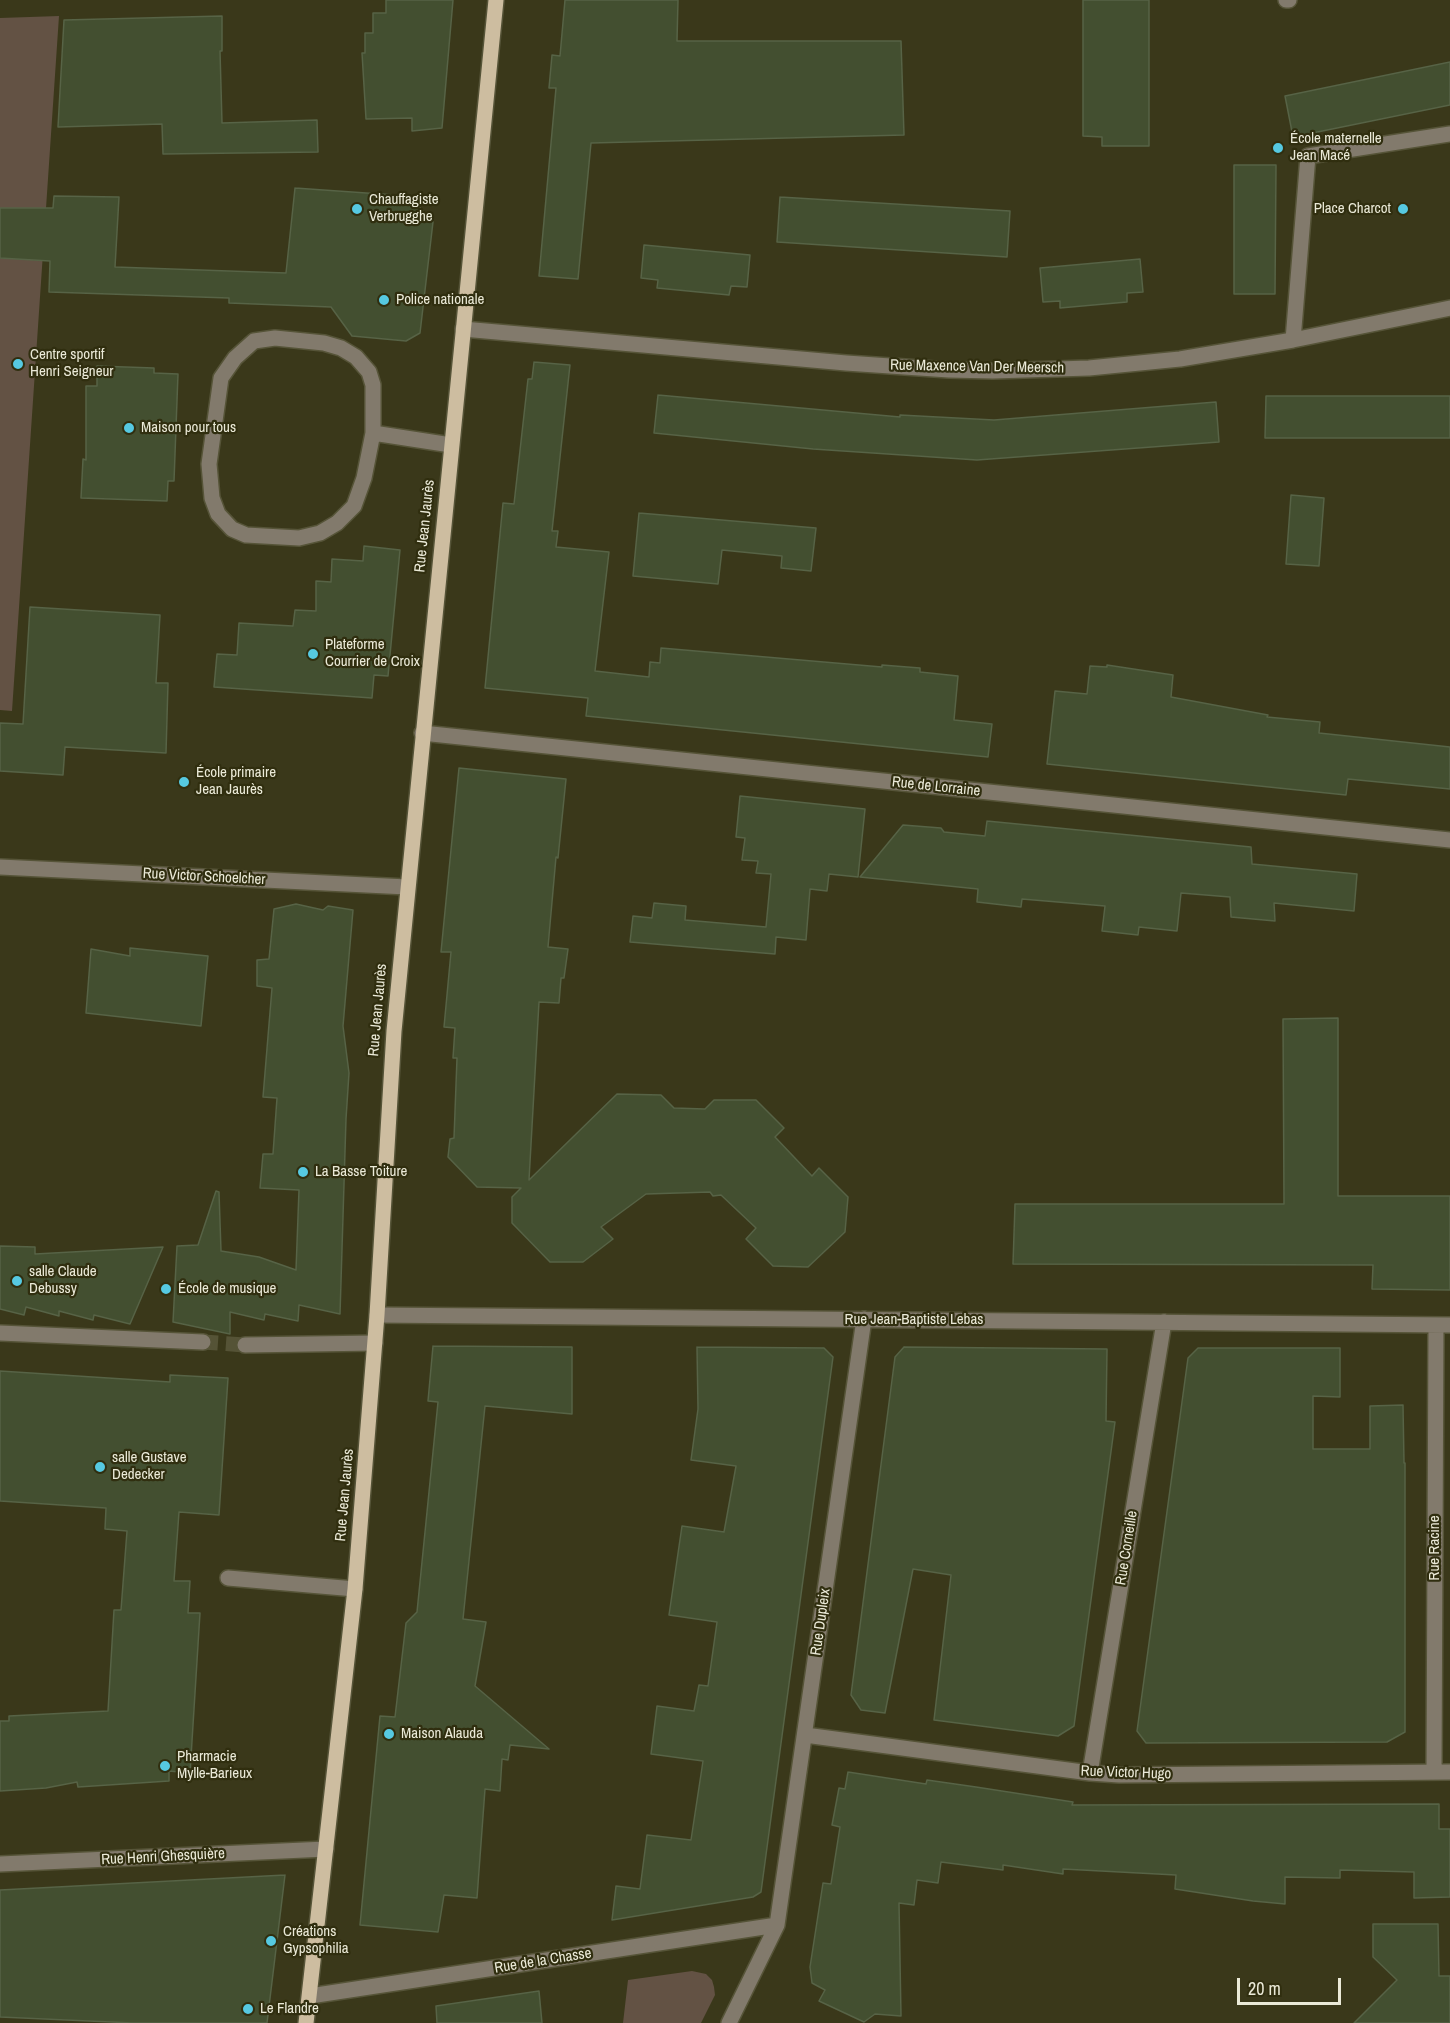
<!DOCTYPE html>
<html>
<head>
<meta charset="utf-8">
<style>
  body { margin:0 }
  #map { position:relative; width:1450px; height:2023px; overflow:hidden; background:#3a381a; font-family:"Archivo Narrow",sans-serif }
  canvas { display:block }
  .scale { position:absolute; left:1237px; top:1978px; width:104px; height:27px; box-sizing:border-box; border:3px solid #ebead8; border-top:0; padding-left:8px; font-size:18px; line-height:21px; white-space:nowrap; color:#ebead8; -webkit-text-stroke:4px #302e0f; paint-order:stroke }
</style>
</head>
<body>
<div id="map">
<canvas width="1450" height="2023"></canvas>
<div class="scale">20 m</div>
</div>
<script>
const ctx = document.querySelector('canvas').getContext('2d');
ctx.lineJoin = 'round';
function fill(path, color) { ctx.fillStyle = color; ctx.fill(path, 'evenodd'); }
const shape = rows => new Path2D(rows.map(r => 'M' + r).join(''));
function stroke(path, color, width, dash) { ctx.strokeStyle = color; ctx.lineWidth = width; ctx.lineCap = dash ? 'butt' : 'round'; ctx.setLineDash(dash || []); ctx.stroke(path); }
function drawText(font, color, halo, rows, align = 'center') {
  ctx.font = font + ' "Archivo Narrow",sans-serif'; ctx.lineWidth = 4.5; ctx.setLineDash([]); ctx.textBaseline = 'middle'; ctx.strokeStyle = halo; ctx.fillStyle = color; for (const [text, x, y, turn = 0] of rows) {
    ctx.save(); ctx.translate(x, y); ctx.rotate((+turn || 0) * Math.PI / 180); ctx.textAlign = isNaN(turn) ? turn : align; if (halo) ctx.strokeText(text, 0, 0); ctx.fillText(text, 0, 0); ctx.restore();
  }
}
fill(shape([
  [59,16,12,711,0,710,0,18],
  [692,1971,706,1974,712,1980,714,1987,715,1995,701,2023,623,2023,628,1980]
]), '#635244');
const building = shape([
  [386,0,453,0,442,128,412,131,412,118,366,119,362,53,365,53,365,33,373,33,373,13,386,13,386,0],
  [565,0,678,0,677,41,901,41,904,135,591,143,578,279,539,276,556,88,549,88,552,55,560,56,565,0],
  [1083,0,1149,0,1149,146,1102,146,1102,137,1083,136,1083,0],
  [222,16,222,51,220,51,222,123,317,120,318,152,163,154,162,124,58,127,64,20,222,16],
  [1450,62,1450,105,1293,137,1285,96,1450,62],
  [1234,165,1276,165,1275,294,1234,294,1234,165],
  [295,188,409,196,433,222,420,333,406,341,352,336,331,307,229,303,229,298,49,292,50,261,0,258,0,208,53,208,54,196,119,197,115,267,286,273,295,188],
  [780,197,1010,211,1007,257,777,242,780,197],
  [644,245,750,255,747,287,731,286,729,295,657,288,658,280,641,278,644,245],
  [1140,259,1143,292,1127,293,1127,302,1060,308,1060,301,1043,302,1040,268,1140,259],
  [534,362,570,365,552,531,558,531,556,547,609,552,595,671,649,677,650,662,660,663,661,648,882,667,882,665,920,668,920,672,958,676,954,720,992,724,988,757,586,716,588,698,485,688,503,503,514,504,528,379,532,379,534,362],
  [97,366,154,368,154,373,178,374,174,481,168,481,167,501,81,498,83,459,86,460,86,386,97,386,97,366],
  [658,395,900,417,900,415,994,420,1216,402,1219,442,977,460,813,449,654,433,658,395],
  [1266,396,1450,396,1450,438,1265,438,1266,396],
  [1291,495,1324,498,1319,566,1286,564,1291,495],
  [639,513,816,528,811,571,781,568,782,556,722,550,718,584,633,576,639,513],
  [364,546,400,550,388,676,374,675,372,698,214,687,217,654,237,655,239,623,293,626,295,610,316,611,316,581,331,582,332,559,363,561,364,546],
  [30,607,160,615,156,683,168,683,166,753,65,747,63,775,0,771,0,723,23,724,30,607],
  [1107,665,1173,675,1171,697,1268,715,1267,717,1320,722,1319,733,1450,747,1450,789,1348,779,1346,795,1047,764,1055,691,1087,694,1090,666,1107,667,1107,665],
  [459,768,566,779,558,858,556,857,548,947,568,949,564,978,561,978,559,1003,539,1002,529,1180,617,1094,661,1095,674,1108,705,1109,714,1100,756,1100,784,1128,775,1137,812,1176,819,1168,848,1197,845,1232,808,1267,773,1266,746,1239,756,1228,721,1195,713,1196,710,1192,646,1194,601,1227,613,1239,583,1262,550,1262,512,1223,512,1197,521,1188,477,1187,448,1157,450,1139,454,1138,457,1058,453,1058,455,1028,444,1027,451,952,441,952,459,768],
  [740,796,865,809,858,877,829,874,827,891,810,889,806,940,776,937,775,954,630,942,633,916,652,918,654,903,686,906,685,920,766,927,771,874,756,873,758,861,742,860,745,838,736,837,740,796],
  [987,821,1251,847,1252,864,1357,874,1354,911,1274,903,1275,921,1231,917,1230,897,1181,893,1177,931,1139,927,1138,935,1102,931,1105,906,1022,899,1021,907,977,902,978,889,860,877,903,825,941,828,944,832,985,836,987,821],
  [296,904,323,910,328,906,353,910,343,1026,349,1073,346,1119,340,1314,299,1305,298,1321,265,1314,264,1320,230,1312,230,1334,173,1322,177,1246,198,1245,216,1191,219,1192,221,1251,259,1257,296,1270,299,1190,260,1188,263,1154,273,1154,277,1098,263,1097,272,988,257,986,257,960,269,959,274,909,296,904],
  [130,948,208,956,201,1026,86,1013,91,949,130,956,130,948],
  [1338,1018,1338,1196,1450,1196,1450,1290,1372,1289,1373,1265,1013,1264,1015,1204,1284,1204,1283,1019,1338,1018],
  [0,1246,35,1247,35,1254,163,1247,130,1324,94,1315,93,1320,59,1311,59,1316,26,1307,24,1315,0,1309,0,1246],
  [433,1346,572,1347,572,1414,485,1406,463,1619,486,1622,475,1686,549,1749,510,1745,508,1760,502,1759,500,1791,485,1789,477,1898,444,1895,438,1932,360,1925,380,1716,395,1717,406,1623,417,1612,438,1402,428,1401,433,1346],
  [697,1347,824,1348,833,1357,761,1892,753,1897,612,1920,616,1886,640,1889,647,1835,691,1840,703,1761,651,1754,657,1706,694,1711,699,1685,708,1686,717,1622,669,1615,682,1526,724,1532,736,1466,691,1460,698,1409,697,1347],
  [904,1347,1107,1349,1106,1421,1115,1422,1074,1726,1058,1736,934,1720,951,1575,913,1569,885,1713,861,1710,851,1695,895,1357,904,1347],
  [1198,1348,1340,1348,1340,1397,1313,1396,1313,1449,1370,1449,1370,1406,1403,1405,1404,1463,1405,1463,1405,1732,1387,1742,1146,1743,1137,1731,1188,1358,1198,1348],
  [0,1371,170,1382,170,1375,228,1378,219,1515,179,1512,174,1581,190,1581,188,1613,200,1613,190,1773,169,1771,169,1781,78,1787,77,1782,46,1788,0,1791,0,1721,9,1721,9,1716,108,1711,114,1610,121,1610,127,1531,105,1529,106,1508,0,1501,0,1371],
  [848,1772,926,1784,927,1780,976,1787,1073,1802,1072,1805,1439,1804,1439,1829,1450,1829,1450,1897,1414,1898,1414,1872,1340,1870,1340,1878,1285,1877,1285,1904,1253,1901,1175,1889,1176,1875,1063,1869,1063,1874,1003,1865,1003,1870,941,1862,938,1883,917,1880,914,1905,899,1903,901,2016,875,2014,864,2022,819,2001,825,1990,812,1983,810,1967,823,1883,831,1884,840,1827,832,1825,839,1788,845,1789,848,1772],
  [285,1875,267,2023,133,2023,0,2017,0,1890,285,1875],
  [1373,1924,1438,1924,1439,1976,1450,1976,1450,2023,1354,2023,1397,1980,1373,1957,1373,1924],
  [539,1991,542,2023,437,2023,436,2006,539,1991]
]);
fill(building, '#434f30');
stroke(building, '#576346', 1.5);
stroke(shape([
  [203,1342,245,1345]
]), '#555336', 15, [15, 8]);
const minor = shape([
  [1286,0,1289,0],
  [463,329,846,363,949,370,993,371,1089,368,1180,359,1293,340,1450,308],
  [1293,340,1308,156,1450,134],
  [373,433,364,478,354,506,337,523,320,533,299,538,246,535,232,529,218,514,212,498,209,464,221,378,235,358,254,341,275,338,324,343,341,348,356,357,369,372,373,385,373,433,451,445],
  [422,733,1450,840],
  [0,867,407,887],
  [377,1315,1450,1325],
  [0,1333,203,1342],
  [245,1345,375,1343],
  [228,1578,355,1589],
  [805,1735,1090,1773,1119,1775,1450,1772],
  [1434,1772,1436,1325],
  [1090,1773,1164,1322],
  [0,1864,326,1849],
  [310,1996,777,1925],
  [729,2023,777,1925,864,1319]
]);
const major = shape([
  [306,2023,355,1589,377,1315,394,1031,496,0]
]);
stroke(minor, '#565438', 18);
stroke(major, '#565438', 18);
stroke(minor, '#827a6c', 15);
stroke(major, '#cdbda0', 15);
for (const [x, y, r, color] of [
  [1278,148,6,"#56c9e1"],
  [357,209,6,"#56c9e1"],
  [1403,209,6,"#56c9e1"],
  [384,300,6,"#56c9e1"],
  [18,364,6,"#56c9e1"],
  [129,428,6,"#56c9e1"],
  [313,654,6,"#56c9e1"],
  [184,782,6,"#56c9e1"],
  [303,1172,6,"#56c9e1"],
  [17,1281,6,"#56c9e1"],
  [166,1289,6,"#56c9e1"],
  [100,1467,6,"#56c9e1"],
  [389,1734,6,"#56c9e1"],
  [165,1766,6,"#56c9e1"],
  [271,1941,6,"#56c9e1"],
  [248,2009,6,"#56c9e1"]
]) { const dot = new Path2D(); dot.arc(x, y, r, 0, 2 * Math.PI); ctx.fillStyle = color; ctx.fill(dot); stroke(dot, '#302e0f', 2); }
drawText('15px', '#ebead8', '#302e0f', [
  ["École maternelle",1290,139],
  ["Jean Macé",1290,156],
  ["Chauffagiste",369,200],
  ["Verbrugghe",369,217],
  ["Place Charcot",1391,209,"right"],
  ["Police nationale",396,300],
  ["Centre sportif",30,355],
  ["Henri Seigneur",30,372],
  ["Maison pour tous",141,428],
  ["Plateforme",325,645],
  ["Courrier de Croix",325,662],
  ["École primaire",196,773],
  ["Jean Jaurès",196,790],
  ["La Basse Toiture",315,1172],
  ["salle Claude",29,1272],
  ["Debussy",29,1289],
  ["École de musique",178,1289],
  ["salle Gustave",112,1458],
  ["Dedecker",112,1475],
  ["Maison Alauda",401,1734],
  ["Pharmacie",177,1757],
  ["Mylle-Barieux",177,1774],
  ["Créations",283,1932],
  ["Gypsophilia",283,1949],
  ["Le Flandre",260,2009]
], 'left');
drawText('15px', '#ebead8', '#302e0f', [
  ["Rue Maxence Van Der Meersch",977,367,1],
  ["Rue Jean Jaurès",425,526,-84],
  ["Rue de Lorraine",936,787,6],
  ["Rue Victor Schoelcher",204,877,3],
  ["Rue Jean Jaurès",378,1010,-85],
  ["Rue Jean-Baptiste Lebas",914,1320],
  ["Rue Jean Jaurès",345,1495,-85],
  ["Rue Corneille",1127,1548,-81],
  ["Rue Racine",1435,1548,-90],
  ["Rue Dupleix",821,1622,-82],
  ["Rue Victor Hugo",1126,1773,2],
  ["Rue Henri Ghesquière",163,1857,-3],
  ["Rue de la Chasse",543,1961,-9]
]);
</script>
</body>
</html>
